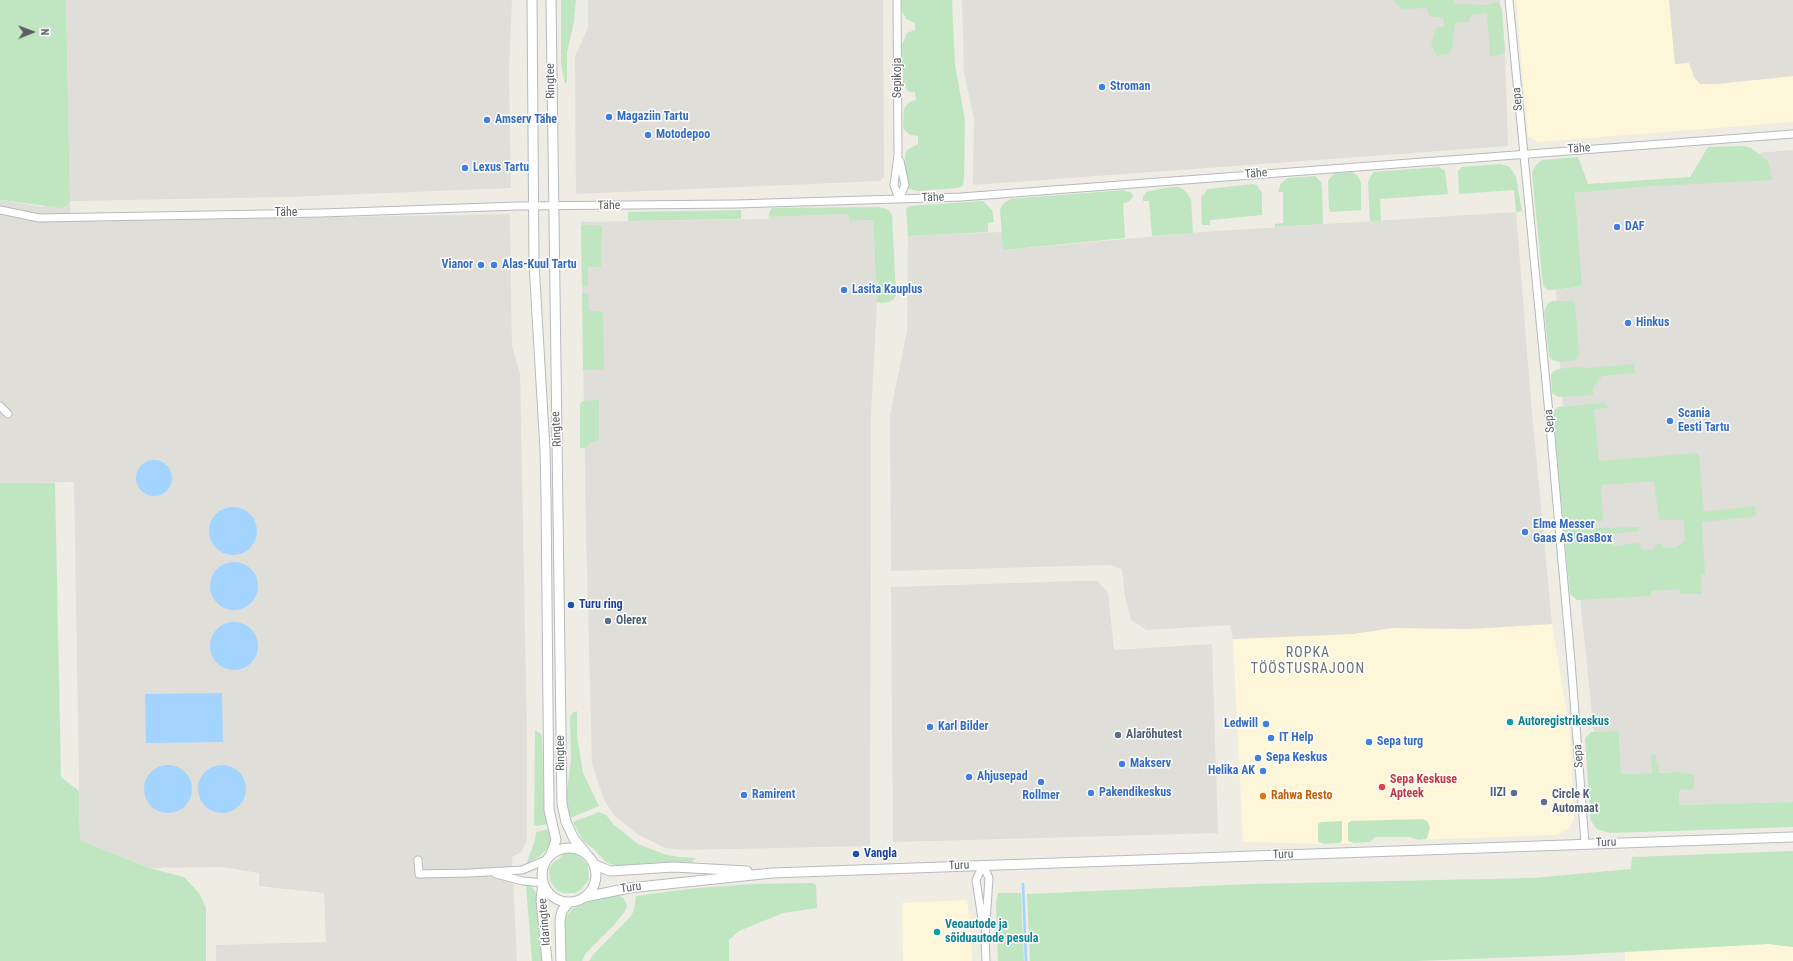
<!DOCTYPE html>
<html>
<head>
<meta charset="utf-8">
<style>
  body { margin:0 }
  #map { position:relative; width:1793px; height:961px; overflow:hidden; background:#eeece3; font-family:"Roboto Condensed",sans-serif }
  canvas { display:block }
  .north { position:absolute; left:12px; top:12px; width:40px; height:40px; -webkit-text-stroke:3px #fff; paint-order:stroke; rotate:89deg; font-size:11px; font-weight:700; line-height:16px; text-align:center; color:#5b5f64 }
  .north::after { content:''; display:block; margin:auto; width:14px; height:18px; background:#5b5f64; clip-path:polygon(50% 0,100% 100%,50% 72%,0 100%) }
</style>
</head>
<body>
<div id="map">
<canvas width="1793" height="961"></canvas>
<div class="north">N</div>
</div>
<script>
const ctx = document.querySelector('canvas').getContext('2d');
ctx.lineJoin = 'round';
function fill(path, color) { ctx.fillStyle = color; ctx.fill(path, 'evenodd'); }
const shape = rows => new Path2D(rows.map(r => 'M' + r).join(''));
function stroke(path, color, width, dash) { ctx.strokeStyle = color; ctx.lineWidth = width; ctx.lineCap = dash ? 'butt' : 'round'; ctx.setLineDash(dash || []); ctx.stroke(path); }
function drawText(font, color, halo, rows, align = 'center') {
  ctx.font = font + ' "Roboto Condensed",sans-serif'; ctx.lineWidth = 3; ctx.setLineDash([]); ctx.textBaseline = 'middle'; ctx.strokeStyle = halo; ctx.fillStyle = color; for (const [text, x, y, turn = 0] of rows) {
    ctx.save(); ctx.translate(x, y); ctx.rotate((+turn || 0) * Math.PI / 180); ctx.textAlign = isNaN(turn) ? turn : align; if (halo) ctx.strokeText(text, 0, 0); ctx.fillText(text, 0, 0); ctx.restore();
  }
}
fill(shape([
  [1516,0,1669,0,1675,64,1689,62,1694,77,1717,84,1793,76,1793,122,1538,142,1528,137],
  [1552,624,1570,733,1574,819,1569,828,1556,835,1418,840,1410,837,1375,837,1370,842,1324,844,1243,842,1233,639,1352,634,1393,628,1470,629],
  [967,900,971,935,972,961,903,961,902,903],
  [1768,944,1793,947,1793,961,1625,961,1625,952]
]), '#fef6d8');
fill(shape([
  [66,0,512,0,509,70,511,188,286,197,70,201,70,222,510,214,512,346,520,374,527,735,527,838,525,845,521,852,512,857,517,961,216,961,216,945,326,942,324,893,259,886,259,873,223,867,149,868,80,840,74,482,0,483,0,200,42,207,70,201],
  [588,0,883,0,884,177,880,181,576,194,575,56,588,28],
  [962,0,1500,0,1505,52,1508,146,973,185,974,118,964,73],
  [1669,0,1793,0,1793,76,1717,84,1700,84,1694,77,1689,63,1675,64],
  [1793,150,1793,802,1679,805,1677,772,1621,774,1619,733,1617,731,1594,732,1572,522,1562,397,1556,290,1577,287,1582,284,1575,193,1653,186,1766,159,1758,153],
  [1516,212,1531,401,1552,624,1470,629,1393,628,1352,634,1233,639,1230,625,1147,630,1131,620,1125,596,1122,569,1109,565,891,571,890,415,907,331,908,236,1002,232,1004,250,1202,232],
  [848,214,850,221,873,220,877,302,871,415,870,846,682,850,665,848,637,834,614,815,604,800,592,764,586,532,581,222,767,219,769,217],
  [1078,581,1097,581,1108,593,1114,650,1212,644,1218,833,893,842,891,587]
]), '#dfded8');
fill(shape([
  [0,0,66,0,70,201,67,205,62,208,0,200],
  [561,0,576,0,574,22,567,52,567,83,565,83,561,65],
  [901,0,952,0,955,65,965,120,964,177,963,186,957,188,918,191,909,189,906,179,905,155,907,150,918,144,918,136,910,135,903,128,904,109,909,102,916,100,915,92,910,92,907,90,903,84,902,45,907,33,915,30,915,23,906,19,902,11],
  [1395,0,1453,0,1455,4,1485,5,1498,2,1502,10,1505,52,1500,55,1490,56,1487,13,1471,15,1469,22,1455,23,1452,47,1449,54,1437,56,1431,43,1437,27,1444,27,1443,17,1436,17,1429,15,1427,8,1403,9,1394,2],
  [1744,146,1751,148,1766,159,1769,164,1772,180,1653,186,1575,193,1582,284,1577,287,1554,290,1547,290,1543,285,1532,173,1536,165,1542,160,1578,157,1588,184,1690,177,1708,147],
  [1501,164,1510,167,1516,177,1522,211,1516,212,1514,190,1459,194,1458,171,1462,167],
  [1439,167,1445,171,1448,194,1380,199,1381,221,1370,221,1368,182,1372,174,1374,172],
  [1352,172,1358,176,1361,183,1361,210,1330,212,1329,209,1328,181,1334,173],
  [1315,176,1321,182,1322,187,1323,224,1275,227,1275,224,1283,223,1283,192,1278,192,1281,183,1288,178],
  [1253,184,1257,185,1262,193,1262,215,1210,220,1210,225,1202,225,1201,197,1208,189],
  [1172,187,1179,187,1184,190,1189,196,1191,200,1193,233,1152,236,1149,201,1143,201,1143,197,1146,192,1149,191],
  [1124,190,1132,193,1133,197,1128,202,1123,203,1125,238,1003,250,1000,209,1003,204,1010,199],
  [983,201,992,210,994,222,988,223,988,232,908,236,906,208,910,206],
  [879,207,887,209,892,214,896,295,894,299,889,302,880,303,877,302,873,220,850,221,848,214,769,217,769,213,772,208],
  [741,210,741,219,628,221,628,212],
  [581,225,598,225,602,227,601,267,588,267,588,286,582,287],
  [588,293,589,311,602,311,603,315,604,370,583,370,582,294],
  [1552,301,1571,301,1575,302,1579,355,1576,360,1558,362,1552,360,1549,356,1544,312,1548,303],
  [1634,364,1635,373,1602,376,1593,387,1593,395,1558,397,1552,393,1551,375,1554,371,1558,369,1576,367,1589,368],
  [599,400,599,440,590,443,586,448,580,448,580,405,582,401],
  [1605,403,1608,408,1594,409,1599,461,1697,453,1699,455,1704,512,1755,506,1756,516,1702,522,1705,574,1701,574,1702,594,1680,594,1679,589,1651,591,1651,596,1577,600,1570,594,1564,531,1566,529,1639,527,1639,531,1611,534,1612,546,1640,543,1641,550,1654,549,1655,545,1660,543,1664,548,1676,548,1685,541,1684,520,1659,520,1654,481,1601,485,1603,521,1568,522,1563,520,1553,411,1558,407],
  [0,483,55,483,61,777,79,791,80,840,149,868,184,877,199,893,206,908,206,961,0,961],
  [577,711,577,736,583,773,599,806,570,818,567,804,567,790,571,760,570,717,574,712],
  [535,730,541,734,542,738,544,805,548,824,536,826,534,824],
  [1617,731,1619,733,1621,774,1652,773,1651,755,1656,754,1656,761,1658,761,1659,773,1677,772,1694,775,1694,789,1679,790,1679,805,1793,802,1793,827,1610,833,1597,829,1591,821,1590,813,1585,738,1591,732],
  [599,812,606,815,614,825,638,844,664,854,678,857,696,858,692,862,664,862,621,866,610,864,605,861,594,849,583,841,573,822],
  [1423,819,1427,821,1430,827,1427,839,1418,840,1410,837,1375,837,1370,842,1354,843,1348,841,1348,823,1351,821],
  [1342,821,1342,840,1340,843,1324,844,1318,842,1318,824,1321,822],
  [549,829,551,842,547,849,540,856,526,865,535,840,536,832],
  [1793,851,1793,947,1768,944,1571,955,1416,961,1030,961,1027,894,1252,884,1532,878,1631,869,1632,857],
  [565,852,572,852,579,855,588,865,589,879,581,890,575,893,563,893,557,890,550,881,549,869,554,862,560,858],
  [813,883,816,885,817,908,783,913,739,931,729,940,729,961,589,961,593,955,631,916,634,910,636,896,697,888,753,884],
  [526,885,531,886,536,893,540,920,542,961,532,961],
  [998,893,1021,893,1024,961,998,961,996,903],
  [617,894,624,899,627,906,625,911,614,925,586,953,582,961,566,961,565,923,566,917,572,909,585,903]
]), '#bfe6c0');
fill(shape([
  '136 478a18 18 0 1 1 36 0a18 18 0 1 1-36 0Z',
  '209 531a24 24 0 1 1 48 0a24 24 0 1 1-48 0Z',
  '210 586a24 24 0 1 1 48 0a24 24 0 1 1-48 0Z',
  '210 646a24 24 0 1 1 48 0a24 24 0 1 1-48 0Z',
  [222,693,223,742,146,743,145,694],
  '198 789a24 24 0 1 1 48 0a24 24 0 1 1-48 0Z',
  '144 789a24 24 0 1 1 48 0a24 24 0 1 1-48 0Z'
]), '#a2d4ff');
stroke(shape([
  [1023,884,1026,961]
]), '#a2d4ff', 2.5);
const street = shape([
  [897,0,898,155,894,185,899,199],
  [1509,0,1548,403,1571,662,1585,843],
  [899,199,905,185,900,161],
  [0,210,39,218,322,213,517,206,736,204,961,197,1793,134],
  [0,406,8,414],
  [418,860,419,874,469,873,522,870,546,860],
  [983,865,989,878,985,937,986,961],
  [983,865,976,880,983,925],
  [496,874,523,881,543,883]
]);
const secondary = shape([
  [532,0,534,264,545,450,546,497,549,810,556,840,551,854],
  [551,0,562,804,566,822,574,839,585,852],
  '542 875a27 27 0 1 1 54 0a27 27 0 1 1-54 0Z',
  [595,865,610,871,674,867,747,871],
  [543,883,541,899,547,961],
  [585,897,629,888,772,873,1793,837],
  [561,961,560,920,562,911,569,902]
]);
stroke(street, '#b6b9be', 9);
stroke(secondary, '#b7bac0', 11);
stroke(street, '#fff', 7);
stroke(secondary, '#fff', 9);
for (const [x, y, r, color] of [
  [1102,87,4,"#3f7fe0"],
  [609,117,4,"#3f7fe0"],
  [487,120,4,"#3f7fe0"],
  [648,135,4,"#3f7fe0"],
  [465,168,4,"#3f7fe0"],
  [1617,227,4,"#3f7fe0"],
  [481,265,4,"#3f7fe0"],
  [494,265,4,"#3f7fe0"],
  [844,290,4,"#3f7fe0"],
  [1628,323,4,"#3f7fe0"],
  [1670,421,4,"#3f7fe0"],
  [1525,532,4,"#3f7fe0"],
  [571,605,4,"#1a4fb4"],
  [608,621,4,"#5c6f8a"],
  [1510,722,4,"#0f9aa8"],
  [1266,724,4,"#3f7fe0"],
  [930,727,4,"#3f7fe0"],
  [1118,735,4,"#5c6f8a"],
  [1271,738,4,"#3f7fe0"],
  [1369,742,4,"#3f7fe0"],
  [1258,758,4,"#3f7fe0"],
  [1122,764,4,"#3f7fe0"],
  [1263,771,4,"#3f7fe0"],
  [969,777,4,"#3f7fe0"],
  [1041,782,4,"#3f7fe0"],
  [1382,787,4,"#e0444e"],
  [1091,793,4,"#3f7fe0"],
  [1514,793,4,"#5c6f8a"],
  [744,795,4,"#3f7fe0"],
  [1263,796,4,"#e8710a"],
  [1544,802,4,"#5c6f8a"],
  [856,854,4,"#1a4fb4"],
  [937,932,4,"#0f9aa8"]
]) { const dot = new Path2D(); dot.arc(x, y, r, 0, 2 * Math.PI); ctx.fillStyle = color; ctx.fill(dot); stroke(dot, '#fff', 1.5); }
drawText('12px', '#5b5f64', '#fff', [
  ["Sepikoja",898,78,-90],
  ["Ringtee",551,81,-91],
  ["Sepa",1518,99,-95],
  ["Tähe",1579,149,-4],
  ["Tähe",1256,174,-5],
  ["Tähe",933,198,-2],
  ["Tähe",609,206,-1],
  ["Tähe",286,213],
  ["Sepa",1550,421,-95],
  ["Ringtee",557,429,-93],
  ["Ringtee",561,753,-91],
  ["Sepa",1579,756,-94],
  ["Turu",1606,843,-2],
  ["Turu",1283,855,-2],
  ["Turu",959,866,-2],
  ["Turu",631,888,-8],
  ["Idaringtee",545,922,-95]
]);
drawText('bold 12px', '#366cbe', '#fff', [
  ["Stroman",1110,87],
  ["Magaziin Tartu",617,117],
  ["Amserv Tähe",495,120],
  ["Motodepoo",656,135],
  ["Lexus Tartu",473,168],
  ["DAF",1625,227],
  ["Vianor",473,265,"right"],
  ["Alas-Kuul Tartu",502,265],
  ["Lasita Kauplus",852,290],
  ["Hinkus",1636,323],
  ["Scania",1678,414],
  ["Eesti Tartu",1678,428],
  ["Elme Messer",1533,525],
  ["Gaas AS GasBox",1533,539],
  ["Ledwill",1258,724,"right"],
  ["Karl Bilder",938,727],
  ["IT Help",1279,738],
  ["Sepa turg",1377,742],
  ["Sepa Keskus",1266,758],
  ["Makserv",1130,764],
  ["Helika AK",1255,771,"right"],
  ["Ahjusepad",977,777],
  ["Pakendikeskus",1099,793],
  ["Ramirent",752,795],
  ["Rollmer",1041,796,"center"]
], 'left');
drawText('bold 12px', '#164399', '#fff', [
  ["Turu ring",579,605],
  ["Vangla",864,854]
], 'left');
drawText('bold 12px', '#4e5e75', '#fff', [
  ["Olerex",616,621],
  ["Alarõhutest",1126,735],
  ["IIZI",1506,793,"right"],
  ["Circle K",1552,795],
  ["Automaat",1552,809]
], 'left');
drawText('bold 12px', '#0d838f', '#fff', [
  ["Autoregistrikeskus",1518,722],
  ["Veoautode ja",945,925],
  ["sõiduautode pesula",945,939]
], 'left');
drawText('bold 12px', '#be3a42', '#fff', [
  ["Sepa Keskuse",1390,780],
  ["Apteek",1390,794]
], 'left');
drawText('bold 12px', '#c56008', '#fff', [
  ["Rahwa Resto",1271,796]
], 'left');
ctx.letterSpacing = '1px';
drawText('14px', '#6c7176', '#fff', [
  ["ROPKA",1308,653],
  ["TÖÖSTUSRAJOON",1308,669]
]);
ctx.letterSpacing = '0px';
</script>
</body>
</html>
